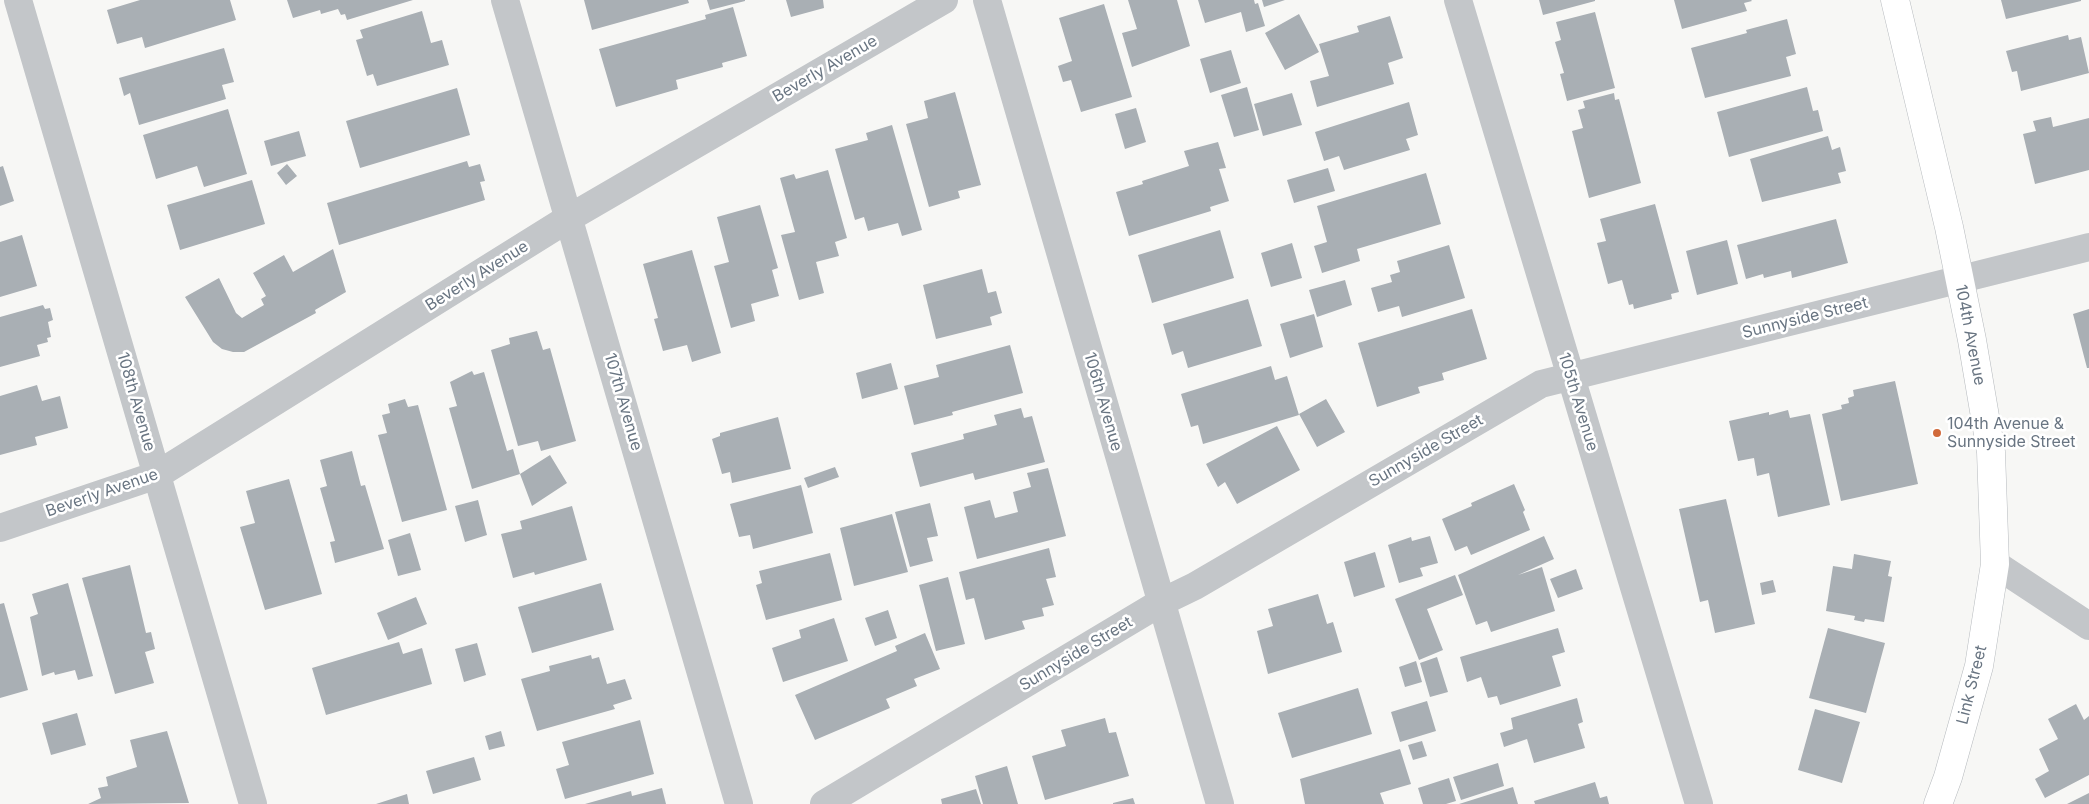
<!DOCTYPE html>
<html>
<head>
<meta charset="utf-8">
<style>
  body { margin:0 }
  canvas { display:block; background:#f7f7f5 }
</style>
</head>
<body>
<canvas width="2089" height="804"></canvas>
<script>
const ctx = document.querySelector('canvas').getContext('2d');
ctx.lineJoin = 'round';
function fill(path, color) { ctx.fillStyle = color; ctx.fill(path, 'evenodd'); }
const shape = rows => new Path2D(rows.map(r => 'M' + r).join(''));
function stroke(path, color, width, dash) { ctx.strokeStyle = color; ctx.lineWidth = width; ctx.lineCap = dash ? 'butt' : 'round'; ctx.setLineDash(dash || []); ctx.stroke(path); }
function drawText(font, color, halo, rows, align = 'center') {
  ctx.font = font + ' Inter,sans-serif'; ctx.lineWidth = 5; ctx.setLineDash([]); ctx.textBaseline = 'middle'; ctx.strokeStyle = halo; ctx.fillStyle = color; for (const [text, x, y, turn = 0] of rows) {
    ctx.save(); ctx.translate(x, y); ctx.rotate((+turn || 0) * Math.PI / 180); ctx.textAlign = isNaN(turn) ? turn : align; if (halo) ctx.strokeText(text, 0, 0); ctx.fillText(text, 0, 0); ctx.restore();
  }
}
fill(shape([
  [140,0,230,0,236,20,145,48,142,37,117,44,107,10],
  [287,0,413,0,347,20,345,14,341,15,338,9,321,14,320,10,293,18],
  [584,0,688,0,689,3,592,30],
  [707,0,745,0,745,1,710,10],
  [786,0,823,0,824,8,791,17],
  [1128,0,1177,0,1190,46,1132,67,1122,33,1137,29],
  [1198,0,1254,0,1255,4,1258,3,1265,26,1246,32,1241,12,1205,23],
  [1262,0,1285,0,1264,7],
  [1539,0,1595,0,1595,1,1543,15],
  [1674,0,1751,0,1752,1,1744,3,1747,11,1682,29],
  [2001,0,2081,0,2081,1,2006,19],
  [1104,4,1132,97,1081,112,1071,80,1063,82,1058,66,1072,61,1059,18],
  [733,7,747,56,722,63,723,67,676,80,678,89,616,107,599,49,706,19,705,15],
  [422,11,431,43,442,40,449,65,377,86,373,74,367,76,356,40,363,38,360,30],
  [1595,12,1615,88,1567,101,1560,74,1564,73,1555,42,1561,40,1556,22],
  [1299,14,1319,52,1285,70,1265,33],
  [1390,16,1403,58,1388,63,1394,84,1317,107,1310,81,1329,76,1319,44,1359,32,1357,26],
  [1787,19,1796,54,1786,57,1791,76,1705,98,1691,48,1747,33,1746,30],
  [2068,35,2069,40,2081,37,2089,73,2021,91,2017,71,2012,72,2006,51],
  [224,48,234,82,222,85,226,99,139,125,130,93,124,96,119,78],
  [1231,50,1241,83,1210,93,1200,59],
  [1247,87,1259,130,1234,137,1221,95],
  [1807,87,1813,111,1818,110,1823,131,1729,157,1717,112],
  [457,88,470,135,360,168,346,121],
  [955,92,981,185,958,191,960,198,929,207,906,124,928,118,924,101],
  [1292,93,1302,125,1263,136,1254,104],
  [1614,93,1615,100,1619,99,1641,183,1589,198,1572,131,1583,128,1578,110,1585,108,1583,101],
  [1409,102,1418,135,1406,139,1410,150,1344,170,1339,156,1324,161,1315,132],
  [1136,108,1146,142,1125,149,1115,114],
  [228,109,247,174,204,187,197,166,156,179,143,135],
  [2051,117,2053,127,2089,118,2089,170,2035,184,2023,134,2036,131,2033,121],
  [892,125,922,230,902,236,898,223,868,231,864,217,855,220,835,149,868,140,866,133],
  [299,131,306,156,271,166,264,141],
  [1828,136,1832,150,1840,147,1846,171,1838,173,1841,183,1762,202,1750,159],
  [1218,142,1226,168,1219,169,1229,201,1210,207,1211,211,1129,236,1116,192,1143,184,1142,181,1189,166,1184,151],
  [467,161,469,167,480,164,485,181,480,182,485,200,339,245,327,203],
  [287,164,297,176,286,185,277,173],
  [3,166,14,201,0,206,0,167],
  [1328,168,1335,191,1294,203,1287,180],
  [828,170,847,238,835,242,839,256,816,262,824,293,799,300,781,235,795,232,780,178,794,174,796,179],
  [1426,173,1441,224,1357,249,1360,261,1322,273,1314,246,1327,242,1317,206],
  [252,180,265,224,180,250,167,205],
  [1655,204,1679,292,1671,294,1672,299,1634,309,1633,304,1629,305,1622,280,1608,284,1597,243,1606,241,1600,219],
  [760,205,778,268,772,270,779,296,751,304,755,321,731,328,714,266,729,262,717,217],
  [1836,219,1848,263,1792,278,1791,271,1764,278,1763,274,1746,279,1737,245],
  [1220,230,1234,278,1152,303,1138,255],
  [22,235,37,286,0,297,0,242],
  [1727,240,1738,284,1697,295,1686,251],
  [1292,243,1302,278,1271,287,1261,253],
  [1449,245,1465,298,1402,317,1399,306,1378,312,1371,288,1392,282,1390,275,1400,272,1397,261],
  [333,249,346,292,315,310,316,313,244,352,233,352,222,349,213,342,185,297,219,278,236,313,242,318,264,305,261,299,266,296,253,273,284,255,293,272],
  [692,250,721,353,692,362,687,345,663,351,654,319,658,318,643,264],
  [982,269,988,293,996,291,1002,313,990,317,992,325,936,339,923,285],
  [1345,280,1352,305,1317,317,1309,290],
  [1248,299,1262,346,1188,368,1183,351,1172,355,1163,324],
  [43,305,45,309,50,308,53,320,48,322,51,337,47,338,48,342,37,345,40,356,0,367,0,317],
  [1472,309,1487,359,1442,373,1444,380,1418,387,1420,393,1377,407,1358,343],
  [2089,309,2089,368,2087,368,2073,314],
  [1314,314,1323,347,1290,358,1280,324],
  [537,331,543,350,550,348,576,441,541,451,538,441,518,446,491,350,510,344,509,338],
  [1010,345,1023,393,952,412,953,415,914,425,904,386,939,377,936,365],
  [891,363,898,389,862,399,856,373],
  [1271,366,1275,380,1287,376,1299,415,1203,444,1198,425,1191,427,1181,394],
  [472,371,474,375,484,372,507,451,513,449,520,474,472,489,449,408,457,406,450,382],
  [1895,381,1918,484,1841,501,1822,414,1842,409,1841,405,1849,403,1848,398,1854,396,1853,390],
  [37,385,42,401,60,396,68,428,35,437,37,445,0,455,0,396],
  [405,399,408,407,418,405,447,510,402,522,378,435,387,433,382,415,390,413,388,404],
  [1326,399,1345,432,1317,447,1299,414],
  [1021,408,1024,418,1032,416,1045,462,975,480,973,473,920,487,911,453,964,439,963,434,997,425,994,415],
  [1788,410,1790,418,1810,414,1830,505,1778,517,1769,473,1757,476,1754,458,1738,461,1729,421,1769,412,1769,415],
  [778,417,791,469,732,483,730,472,722,474,712,439,720,436,720,433],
  [1277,426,1300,470,1237,504,1225,482,1218,487,1206,464],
  [352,451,361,486,365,485,384,549,335,563,330,542,335,541,320,488,327,486,320,460],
  [550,455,567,483,532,506,520,474],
  [835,467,839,477,808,488,804,478],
  [1048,468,1066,536,977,559,964,507,990,500,995,518,1018,512,1013,492,1031,487,1027,473],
  [289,479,322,594,265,610,240,527,255,523,246,491],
  [1514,484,1525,510,1523,512,1530,530,1471,555,1467,546,1455,551,1442,519,1472,506,1471,503],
  [801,485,813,533,753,549,750,535,739,537,730,504],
  [1726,499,1755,624,1715,633,1708,600,1700,602,1679,509],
  [478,500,487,535,465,542,455,506],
  [930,503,938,536,927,538,933,561,910,567,895,512],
  [572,506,587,560,535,575,534,572,513,578,501,534,522,529,520,521],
  [892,514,908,572,854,586,840,528],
  [410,533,421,570,398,576,388,540],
  [1430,536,1438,563,1420,568,1423,576,1399,583,1388,545,1411,537,1412,541],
  [1544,536,1554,559,1518,575,1542,567,1555,611,1491,632,1487,621,1476,625,1458,575],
  [1049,548,1056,577,1046,579,1054,605,1042,608,1044,616,1022,621,1025,629,985,640,974,598,966,600,959,572],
  [1375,552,1385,587,1354,597,1344,562],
  [830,553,842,600,766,620,756,585,762,583,759,571],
  [1854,554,1891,561,1888,576,1892,577,1884,622,1865,619,1864,622,1854,620,1855,616,1826,611,1833,566,1852,569],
  [130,565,146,633,151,632,155,649,145,652,154,683,115,694,82,578],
  [1576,569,1583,589,1558,598,1550,579],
  [1455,575,1463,595,1427,609,1443,650,1419,660,1395,599],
  [948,577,965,644,936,651,919,585],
  [1773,580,1776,592,1762,595,1760,583],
  [68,583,93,676,78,680,75,670,55,675,54,672,42,676,30,617,38,614,32,594],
  [601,583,614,630,532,653,518,607],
  [1318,594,1327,624,1333,622,1342,652,1268,674,1257,631,1273,626,1268,609],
  [416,597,427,624,388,640,377,613],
  [4,603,28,690,0,698,0,604],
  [888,610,897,638,875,646,865,618],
  [834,618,848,661,783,682,772,648,801,638,799,630],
  [1558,628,1565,652,1552,656,1561,686,1500,705,1497,696,1488,698,1481,677,1467,682,1460,657],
  [1828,628,1885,643,1866,713,1809,698],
  [925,633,940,669,914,679,917,686,886,699,890,708,815,740,795,695,897,651,895,646],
  [399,642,403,654,422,648,432,684,326,715,312,668],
  [477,643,486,675,464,682,455,649],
  [591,655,592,659,599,657,607,684,625,679,632,699,613,705,615,709,537,731,521,679,550,671,549,666],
  [1437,657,1448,692,1430,697,1420,663],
  [1416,661,1422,682,1405,687,1399,667],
  [1358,688,1372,734,1292,758,1278,713],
  [1577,698,1583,722,1578,724,1585,748,1534,763,1527,739,1504,747,1500,733,1513,729,1511,718],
  [1427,701,1436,731,1400,742,1391,712],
  [2076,704,2084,720,2089,716,2089,775,2045,798,2035,779,2049,771,2039,749,2058,739,2048,719],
  [1815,709,1860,722,1842,783,1798,770],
  [77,713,86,745,51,755,42,723],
  [1105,718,1109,733,1116,732,1129,776,1045,800,1032,756,1066,746,1061,730],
  [640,720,654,774,565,799,556,769,569,765,562,742],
  [167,731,189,803,88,804,101,798,98,788,108,786,106,777,137,767,130,740],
  [501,731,505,746,489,750,485,736],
  [1422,741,1427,756,1413,760,1408,745],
  [1400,749,1411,784,1380,793,1384,804,1305,804,1300,779],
  [474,757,481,780,433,794,426,771],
  [1498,763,1504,786,1461,800,1453,777],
  [1007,766,1018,804,983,804,975,776],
  [1449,778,1456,801,1446,804,1423,804,1418,788],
  [1595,782,1600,798,1607,796,1609,804,1535,804,1534,801],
  [1513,787,1518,804,1459,804],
  [662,788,666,804,585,804,631,791,632,796],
  [976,789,981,804,942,804,941,799],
  [2089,793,2089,804,2067,804],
  [407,794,409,804,376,804],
  [1133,798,1135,804,1113,804,1113,803]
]), '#a9afb4');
const secondary = shape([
  [1895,0,1949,227,1972,340,1991,452,1995,564,1979,666,1948,777,1938,804]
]);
stroke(secondary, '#b6babe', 29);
stroke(shape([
  [18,0,253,804],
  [505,0,739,804],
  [987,0,1220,804],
  [1458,0,1699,804],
  [0,528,157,475,569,218,944,0],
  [1995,564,2089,626],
  [824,804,1160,603,1195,586,1541,384,2089,247]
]), '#c3c6c9', 28);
stroke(secondary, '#fff', 28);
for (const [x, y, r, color] of [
  [1937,433,5,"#d16a3b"]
]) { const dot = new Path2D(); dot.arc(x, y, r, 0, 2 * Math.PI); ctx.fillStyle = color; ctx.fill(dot); stroke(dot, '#fff', 2); }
drawText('16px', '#697582', '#fff', [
  ["Beverly Avenue",825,69,-30],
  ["Beverly Avenue",477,276,-32],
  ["Sunnyside Street",1805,318,-14],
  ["104th Avenue",1970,335,79],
  ["108th Avenue",136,402,74],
  ["107th Avenue",623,402,74],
  ["106th Avenue",1103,402,74],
  ["105th Avenue",1578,402,73],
  ["Sunnyside Street",1426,451,-30],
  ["Beverly Avenue",102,493,-19],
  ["Sunnyside Street",1076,654,-31],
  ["Link Street",1972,685,-76]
]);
drawText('16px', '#697582', '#fff', [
  ["104th Avenue &",1947,424],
  ["Sunnyside Street",1947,442]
], 'left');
</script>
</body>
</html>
